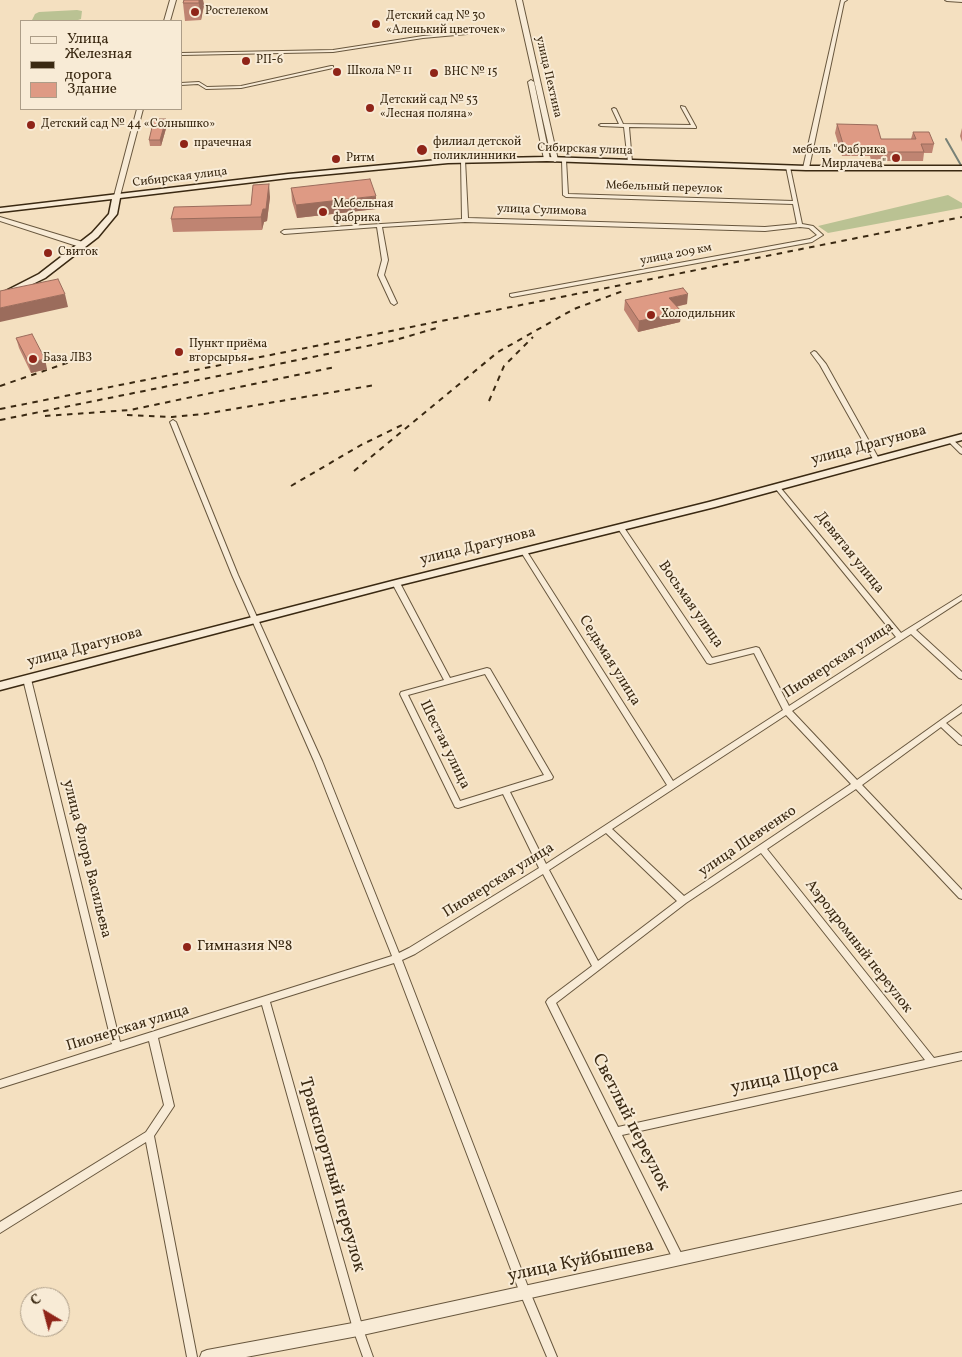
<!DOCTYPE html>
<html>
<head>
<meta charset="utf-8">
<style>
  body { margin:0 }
  #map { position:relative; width:962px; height:1357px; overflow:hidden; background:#f4e0c0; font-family:Vollkorn,serif }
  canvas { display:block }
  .legend { position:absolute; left:20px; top:20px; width:162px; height:90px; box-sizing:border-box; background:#f8ebd6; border:1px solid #ac9d88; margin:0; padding:6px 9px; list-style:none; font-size:15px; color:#3a2912 }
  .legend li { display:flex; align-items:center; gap:10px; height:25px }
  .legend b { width:25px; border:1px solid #ac9d88 }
  .north { position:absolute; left:20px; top:1287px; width:50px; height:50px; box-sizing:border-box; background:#f8ebd6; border:1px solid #ac9d88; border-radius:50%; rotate:323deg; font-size:14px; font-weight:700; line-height:20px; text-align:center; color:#3a2912 }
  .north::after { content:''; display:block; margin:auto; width:18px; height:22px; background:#8f2418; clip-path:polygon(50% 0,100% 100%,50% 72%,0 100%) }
</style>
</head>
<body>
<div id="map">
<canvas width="962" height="1357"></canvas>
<ul class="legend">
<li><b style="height:6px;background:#f8ebd6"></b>Улица</li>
<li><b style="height:6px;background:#3a2912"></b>Железная дорога</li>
<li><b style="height:14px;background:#de9a84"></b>Здание</li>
</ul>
<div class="north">С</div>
</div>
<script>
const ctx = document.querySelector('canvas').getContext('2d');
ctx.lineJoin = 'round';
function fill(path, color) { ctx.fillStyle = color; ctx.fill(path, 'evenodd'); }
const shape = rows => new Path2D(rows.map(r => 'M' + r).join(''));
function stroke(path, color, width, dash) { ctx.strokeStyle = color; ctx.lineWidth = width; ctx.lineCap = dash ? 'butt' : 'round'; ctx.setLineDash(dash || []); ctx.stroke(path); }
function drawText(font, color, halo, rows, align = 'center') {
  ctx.font = font + ' Vollkorn,serif'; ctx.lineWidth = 4; ctx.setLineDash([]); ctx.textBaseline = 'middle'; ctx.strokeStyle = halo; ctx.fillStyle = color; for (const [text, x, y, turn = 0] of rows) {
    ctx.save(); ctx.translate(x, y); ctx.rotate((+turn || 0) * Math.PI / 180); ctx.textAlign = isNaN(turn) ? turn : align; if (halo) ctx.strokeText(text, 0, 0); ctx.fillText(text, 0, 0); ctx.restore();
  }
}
fill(shape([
  [77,10,82,11,81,19,78,20,32,20,35,14,39,12],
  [948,195,962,203,962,208,828,233,818,226]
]), '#bac293');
stroke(shape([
  [946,139,962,167]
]), '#778177', 2);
const minor = shape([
  [841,0,847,0,844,2,809,168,806,170,803,168,841,0],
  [945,0,962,0,962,2,947,1,945,0],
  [465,32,467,33,467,34,423,38,333,52,181,55,181,53,333,50,423,36,465,32],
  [331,66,333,66,333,68,241,88,206,89,198,84,181,85,181,83,199,82,207,87,241,86,331,66],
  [681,106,685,107,696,127,696,128,629,127,632,162,630,163,628,162,624,127,601,126,599,125,601,124,619,124,612,109,614,108,616,109,623,124,691,125,681,107,681,106],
  [461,159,465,160,468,218,765,227,797,224,793,204,566,197,563,195,562,160,564,159,566,160,568,194,793,201,786,167,788,166,790,167,802,224,813,226,823,235,812,242,512,297,510,296,510,294,810,239,817,235,809,228,800,227,765,231,465,222,382,227,388,260,384,275,397,303,394,305,391,303,378,275,382,260,377,227,284,234,281,232,284,230,462,219,461,159],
  [814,351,816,352,826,364,879,459,878,460,874,460,873,459,820,365,811,353,814,351],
  [173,420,176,422,238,575,322,761,399,953,409,948,539,868,503,794,458,808,455,807,454,805,400,694,401,692,444,680,392,583,394,581,396,581,400,583,450,678,487,668,490,669,553,777,552,779,510,792,546,864,667,785,521,552,522,550,526,550,673,781,783,710,754,653,710,664,707,663,619,530,618,528,619,526,623,526,712,658,756,647,759,648,789,706,896,637,775,488,774,487,775,486,779,486,901,633,962,595,962,600,916,630,962,672,962,679,959,678,911,634,792,711,857,780,962,705,962,712,946,723,962,737,962,745,959,744,941,727,862,785,962,890,962,899,959,898,856,789,767,849,934,1058,962,1052,962,1060,622,1135,684,1259,683,1263,679,1264,675,1263,546,1002,548,999,592,966,543,874,415,954,402,960,530,1292,557,1357,547,1357,520,1293,394,963,270,1002,363,1329,373,1357,363,1357,353,1329,262,1005,158,1038,174,1106,154,1136,197,1357,187,1357,146,1142,0,1233,0,1222,146,1132,164,1105,149,1041,0,1088,0,1080,112,1044,23,679,24,677,30,677,31,679,120,1042,392,956,314,761,232,575,170,422,173,420],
  [485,674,544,775,460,801,408,695,485,674],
  [786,715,851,784,684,896,612,829,786,715],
  [606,833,677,901,598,961,549,870,606,833],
  [761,853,925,1060,618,1127,556,1003,686,903,761,853],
  [950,438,952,439,962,448,962,454,960,453,947,440,950,438]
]);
const tertiary = shape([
  [170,0,176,0,170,21,164,21,170,0],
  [516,0,522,0,558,160,555,162,552,160,516,0],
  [531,80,534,82,550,159,547,161,544,159,528,82,531,80],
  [137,109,143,109,120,196,117,198,114,196,137,109],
  [0,217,86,243,87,245,80,247,0,221,0,217],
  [962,1191,962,1203,358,1336,246,1357,200,1357,202,1352,207,1350,358,1322,962,1191]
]);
const secondary = shape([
  [547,157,806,166,962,166,962,170,806,170,547,161,448,163,288,178,120,198,117,214,98,237,45,278,0,300,0,294,39,274,92,233,109,214,112,199,0,212,0,208,288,174,448,159,547,157],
  [962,434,962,440,715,507,396,586,0,690,0,682,396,580,709,502,962,434]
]);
stroke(minor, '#68573e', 2);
stroke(tertiary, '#68573e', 2);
stroke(secondary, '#3a2912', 3);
fill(minor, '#f8ebd6');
fill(tertiary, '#f8ebd6');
fill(secondary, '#f8ebd6');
stroke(shape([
  [0,386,93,354],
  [489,401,504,366,533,337],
  [0,409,962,217],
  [127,415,172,417,204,414,375,385],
  [45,416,130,410,335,367],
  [0,420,392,341,440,327],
  [354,471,498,352,574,309,623,291],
  [291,486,361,445,402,425]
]), '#3a2912', 2, [5.5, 5.5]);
fill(shape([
  [184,0,203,0,204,5,201,20,185,21,183,3],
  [166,119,167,125,161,146,150,146,149,140],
  [837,124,881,139,911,139,913,132,934,144,932,153,924,153,923,161,871,161,870,156,842,156,835,133],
  [962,128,962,142,960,136],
  [291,188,376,209,297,218,292,201],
  [270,197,267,221,264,222,262,230,173,232,171,219,251,205],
  [625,300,687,304,676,307,680,322,638,332,624,310],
  [16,338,47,369,31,373,19,348]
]), '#bf8472');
fill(shape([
  [199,0,203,0,204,5,201,20,199,3],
  [166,119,167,125,161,146,160,140],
  [269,184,270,197,267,221,264,222,262,230,261,217],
  [376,196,376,209,297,218,296,205],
  [65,294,68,307,0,322,0,308],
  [688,294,687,304,668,308,669,298],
  [682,312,680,322,638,332,639,321],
  [45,359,47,369,31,373,29,363]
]), '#9b6c5c');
const building = shape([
  [184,0,199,0,199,3,183,3,184,0],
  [154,119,166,119,160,140,149,140,154,119],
  [837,124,877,125,881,139,916,139,913,132,929,132,934,144,921,144,924,152,873,152,871,147,844,147,837,124],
  [370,179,376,196,296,205,291,188,370,179],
  [269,184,266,209,263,209,261,217,171,219,174,207,251,205,253,185,269,184],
  [58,279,65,294,0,308,0,291,58,279],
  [683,288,688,294,669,298,682,312,639,321,625,300,683,288],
  [32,334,45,359,29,363,16,338,32,334]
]);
fill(building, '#de9a84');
stroke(building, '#9b6c5c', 1);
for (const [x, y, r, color] of [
  [195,12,5,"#8f2418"],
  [376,24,5,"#8f2418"],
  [246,61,5,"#8f2418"],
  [337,72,5,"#8f2418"],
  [434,73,5,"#8f2418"],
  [370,108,5,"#8f2418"],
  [31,125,5,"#8f2418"],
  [184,144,5,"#8f2418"],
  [422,150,6,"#8f2418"],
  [896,158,5,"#8f2418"],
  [336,159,5,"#8f2418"],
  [323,212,5,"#8f2418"],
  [48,253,5,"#8f2418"],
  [651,315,5,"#8f2418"],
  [179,352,5,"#8f2418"],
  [33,359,5,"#8f2418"],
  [187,947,5,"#8f2418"]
]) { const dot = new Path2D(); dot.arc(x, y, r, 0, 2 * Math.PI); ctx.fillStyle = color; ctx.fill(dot); stroke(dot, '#f8ebd6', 2); }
drawText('12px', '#3a2912', '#f8ebd6', [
  ["Ростелеком",205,12],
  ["Детский сад № 30",386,17],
  ["«Аленький цветочек»",386,31],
  ["РП-6",256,61],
  ["Школа № 11",347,72],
  ["ВНС № 15",444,73],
  ["Детский сад № 53",380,101],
  ["«Лесная поляна»",380,115],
  ["Детский сад № 44 «Солнышко»",41,125],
  ["филиал детской",433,143],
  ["поликлинники",433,157],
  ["прачечная",194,144],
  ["мебель \"Фабрика",886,151,"right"],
  ["Мирлачева\"",886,165,"right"],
  ["Ритм",346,159],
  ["Мебельная",333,205],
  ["фабрика",333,219],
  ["Свиток",58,253],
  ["Холодильник",661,315],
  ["Пункт приёма",189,345],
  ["вторсырья",189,359],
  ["База ЛВЗ",43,359]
], 'left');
drawText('12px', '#3a2912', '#f8ebd6', [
  ["улица Пехтина",548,77,77],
  ["Сибирская улица",585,150,2],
  ["Сибирская улица",180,178,-7],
  ["Мебельный переулок",664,188,2],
  ["улица Сулимова",542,211,2],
  ["улица 209 км",676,255,-11]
]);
drawText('15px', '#3a2912', '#f8ebd6', [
  ["улица Драгунова",869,446,-15],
  ["улица Драгунова",478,547,-14],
  ["Девятая улица",849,553,51],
  ["Восьмая улица",690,605,55],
  ["улица Драгунова",85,648,-15],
  ["Седьмая улица",609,661,58],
  ["Пионерская улица",839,661,-33],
  ["Шестая улица",444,745,64],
  ["улица Шевченко",748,842,-34],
  ["улица Флора Васильева",86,859,76],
  ["Пионерская улица",499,881,-32],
  ["Аэродромный переулок",858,947,52],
  ["Пионерская улица",128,1029,-17]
]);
drawText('15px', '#3a2912', '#f8ebd6', [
  ["Гимназия №8",197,947]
], 'left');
drawText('18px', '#3a2912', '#f8ebd6', [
  ["улица Щорса",785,1078,-12],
  ["Светлый переулок",630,1123,63],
  ["Транспортный переулок",331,1175,74],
  ["улица Куйбышева",581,1262,-12]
]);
</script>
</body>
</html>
